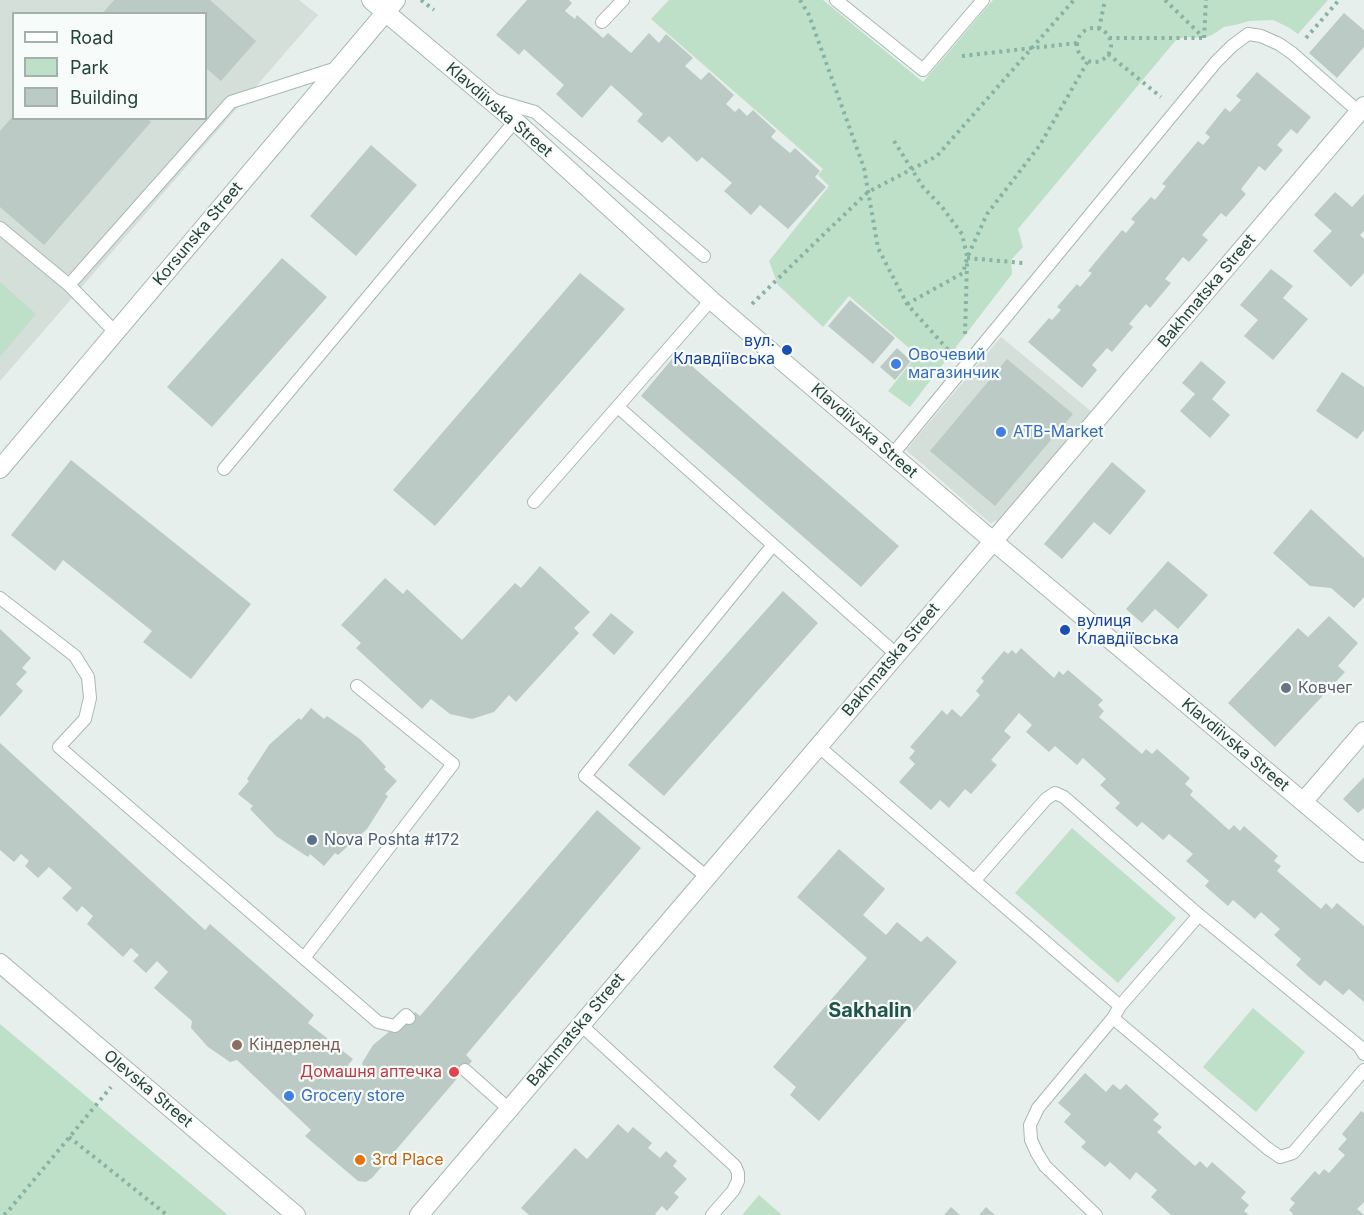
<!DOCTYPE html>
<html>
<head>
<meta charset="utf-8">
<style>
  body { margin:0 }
  #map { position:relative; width:1364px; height:1215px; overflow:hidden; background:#e6efeb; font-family:Inter,sans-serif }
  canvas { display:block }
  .legend { position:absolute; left:12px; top:12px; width:195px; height:108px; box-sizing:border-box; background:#f7fbf9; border:2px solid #a3b1ad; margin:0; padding:8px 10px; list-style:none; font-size:18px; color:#24423a }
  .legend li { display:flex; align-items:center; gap:12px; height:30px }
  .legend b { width:30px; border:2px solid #a3b1ad }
</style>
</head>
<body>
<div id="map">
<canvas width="1364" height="1215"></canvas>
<ul class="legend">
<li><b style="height:8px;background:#fff"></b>Road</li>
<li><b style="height:16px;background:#bfe0c8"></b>Park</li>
<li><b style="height:16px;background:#bbcac4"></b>Building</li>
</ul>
</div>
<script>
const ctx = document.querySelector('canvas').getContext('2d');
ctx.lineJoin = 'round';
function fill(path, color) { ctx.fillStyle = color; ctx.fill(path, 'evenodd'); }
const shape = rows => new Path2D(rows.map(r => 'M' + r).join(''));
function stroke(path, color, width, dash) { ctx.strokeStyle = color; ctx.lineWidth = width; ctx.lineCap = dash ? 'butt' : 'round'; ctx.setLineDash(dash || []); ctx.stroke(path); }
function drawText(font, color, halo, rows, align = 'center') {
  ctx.font = font + ' Inter,sans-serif'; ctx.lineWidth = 4.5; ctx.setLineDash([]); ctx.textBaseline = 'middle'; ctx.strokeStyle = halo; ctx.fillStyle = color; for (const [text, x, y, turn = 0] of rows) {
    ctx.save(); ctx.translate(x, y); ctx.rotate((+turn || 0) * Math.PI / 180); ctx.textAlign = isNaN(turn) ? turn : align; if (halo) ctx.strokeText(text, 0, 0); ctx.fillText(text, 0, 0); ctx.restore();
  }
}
fill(shape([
  [0,0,299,0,318,15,0,381],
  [14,14,206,14,206,118,14,118],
  [1001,337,1092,412,1001,519,990,523,906,450]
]), '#d4dfda');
fill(shape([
  [669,0,823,0,923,82,993,0,1328,0,1298,34,1288,27,1273,20,1249,21,1239,24,1224,27,1212,35,1204,38,1185,37,1176,40,1018,229,1023,247,1011,260,1012,274,910,407,888,391,917,355,849,296,823,327,778,285,769,261,829,186,818,175,823,169,651,19],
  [0,282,36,314,0,357],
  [1072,828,1176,918,1118,983,1015,893],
  [1253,1008,1305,1052,1256,1112,1203,1067],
  [0,1024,228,1215,0,1215],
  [759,1195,782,1215,742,1215]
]), '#bfe0c8');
fill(shape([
  [114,0,210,0,256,41,221,81,206,68,206,14,102,14],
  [527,0,569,0,572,3,565,11,575,19,577,15,603,38,608,33,631,53,649,33,659,43,666,34,693,58,685,66,701,80,709,72,734,95,726,104,735,112,739,108,747,116,753,110,776,131,771,137,790,153,795,148,820,171,815,177,826,187,788,229,760,205,751,215,724,191,732,183,702,157,697,162,669,136,662,143,637,121,643,114,611,85,582,118,556,94,564,85,524,49,519,55,496,35],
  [1344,13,1364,30,1364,47,1337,78,1309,53],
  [1257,72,1311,117,1297,134,1291,129,1277,145,1283,150,1265,171,1259,166,1241,189,1246,194,1226,217,1221,213,1202,235,1208,240,1189,262,1183,257,1165,279,1171,283,1150,308,1146,304,1129,324,1133,327,1112,352,1107,348,1092,365,1097,370,1082,388,1028,342,1049,318,1052,320,1061,310,1057,307,1077,284,1080,287,1092,273,1088,271,1122,230,1126,233,1135,222,1131,219,1151,197,1155,200,1166,186,1162,184,1198,141,1203,145,1210,137,1205,133,1225,108,1230,112,1241,100,1236,96],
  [14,115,14,118,147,118,151,122,44,245,0,207,0,131],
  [371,145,417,185,356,256,310,216],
  [1335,192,1352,207,1364,194,1364,231,1360,235,1364,239,1364,273,1351,287,1313,251,1332,231,1314,215],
  [282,258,327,297,212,427,167,387],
  [1271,269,1293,286,1283,298,1308,319,1273,360,1244,336,1258,320,1240,305],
  [580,273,625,309,435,526,393,490],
  [850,300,895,338,873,364,828,326],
  [897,348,911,361,895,380,880,367],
  [677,353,899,546,861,587,641,396],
  [1007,359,1073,414,995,506,930,451],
  [1201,361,1226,382,1212,399,1230,415,1210,438,1180,411,1195,394,1182,383],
  [1342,372,1364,387,1364,430,1357,439,1316,411],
  [71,460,251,604,191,679,143,642,152,631,63,560,55,571,11,535],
  [1112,462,1146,491,1110,535,1094,522,1062,559,1044,544],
  [1311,509,1364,558,1364,597,1354,608,1331,588,1310,586,1273,553],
  [1168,561,1208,595,1178,629,1155,609,1142,623,1126,609],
  [540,566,590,612,574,628,579,633,516,702,509,695,494,712,472,719,450,714,431,699,422,709,356,648,361,643,341,625,385,578,403,594,407,589,462,640,515,583,521,588],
  [783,591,818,623,664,796,628,765],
  [611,613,634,632,614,655,592,635],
  [1329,616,1358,643,1338,666,1345,672,1275,747,1228,703,1298,628,1308,637],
  [0,629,31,658,22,668,27,672,16,684,23,691,0,717],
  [1021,648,1054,678,1059,671,1063,675,1068,670,1103,700,1098,705,1104,711,1099,717,1142,754,1146,749,1152,754,1157,749,1190,778,1185,784,1193,791,1190,795,1229,830,1234,825,1240,831,1244,826,1278,856,1274,861,1281,866,1277,871,1321,909,1326,903,1332,909,1337,903,1364,926,1364,1002,1349,989,1343,995,1325,980,1320,986,1308,976,1296,965,1301,959,1274,935,1280,929,1261,912,1255,919,1233,900,1228,906,1205,886,1209,881,1186,861,1193,854,1169,834,1163,840,1142,822,1137,827,1115,808,1120,803,1100,785,1106,779,1083,758,1077,765,1055,746,1049,752,1026,732,1032,725,1019,713,1004,731,1011,737,991,760,997,765,971,794,965,789,949,808,940,800,931,810,899,782,915,764,909,758,915,751,910,747,942,710,947,715,952,709,961,717,980,695,976,691,984,681,981,678,1004,651,1008,654,1012,650,1016,654],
  [311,708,324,719,327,716,360,739,386,767,384,769,397,781,385,794,388,796,367,829,338,855,335,853,324,866,310,854,308,857,276,836,250,809,253,806,238,794,249,781,247,779,269,745,299,718,301,720],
  [0,743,205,930,210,924,314,1015,308,1023,353,1059,348,1065,360,1076,365,1070,362,1063,373,1045,390,1031,396,1032,415,1012,420,1016,597,810,641,848,466,1055,472,1061,372,1178,366,1182,358,1181,305,1136,311,1130,237,1060,230,1062,208,1047,191,1028,192,1021,154,988,168,972,157,961,146,973,133,961,139,955,131,948,123,957,87,924,93,916,82,906,77,912,62,898,72,888,49,867,38,878,25,866,29,861,21,854,14,862,0,850],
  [1364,777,1364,808,1358,813,1343,799],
  [839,849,885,889,863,915,886,935,897,922,921,942,927,936,957,962,819,1121,790,1095,796,1087,773,1067,867,958,797,897],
  [1085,1073,1106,1092,1113,1084,1120,1090,1126,1084,1159,1114,1153,1120,1162,1127,1157,1132,1195,1166,1200,1161,1207,1168,1212,1162,1246,1192,1241,1198,1249,1205,1244,1211,1249,1215,1171,1215,1151,1197,1157,1190,1136,1172,1130,1180,1110,1162,1105,1167,1081,1147,1086,1142,1064,1122,1071,1114,1058,1103],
  [1361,1111,1364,1113,1364,1202,1357,1209,1364,1215,1293,1215,1293,1214,1289,1210,1295,1203,1290,1199,1315,1171,1319,1175,1324,1169,1329,1173,1345,1155,1338,1149,1347,1139,1342,1134],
  [618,1124,628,1133,633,1127,652,1143,648,1148,660,1158,666,1151,677,1161,673,1166,687,1179,674,1193,679,1197,667,1211,662,1206,655,1214,657,1215,529,1215,521,1208,575,1148,587,1159],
  [951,1207,960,1215,944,1215],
  [986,1207,995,1215,979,1215]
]), '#bbcac4');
const lane = shape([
  [836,0,923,70,983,0],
  [602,22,623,0],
  [494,100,535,112,704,256],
  [0,228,69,285,115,332],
  [69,285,231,102,337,68],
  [618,407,896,654],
  [892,455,1216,62,1232,46,1248,34,1261,36,1279,44,1292,53,1359,112],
  [224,469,515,121],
  [534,502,711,300],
  [0,598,75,656,88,677,90,698,85,719,59,747,378,1022,395,1026,406,1015,409,1018],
  [818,746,1120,1006,1113,1018,1038,1108,1030,1125,1031,1140,1037,1153,1045,1166,1096,1215],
  [707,877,585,776,773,545],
  [975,880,1046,799,1055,793,1064,797,1199,915,1359,1046,1364,1054],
  [304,958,453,764,357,686],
  [1120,1006,1199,915],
  [1113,1018,1267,1148,1280,1157,1293,1153,1364,1070],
  [581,1025,735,1166,738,1173,738,1181,733,1191,712,1215],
  [465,1070,509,1109]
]);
const street = shape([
  [371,0,515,121,711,300,781,360,993,541,1364,853],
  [0,469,396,0],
  [1303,802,1364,731],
  [0,963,296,1215],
  [419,1215,1364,106]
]);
stroke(lane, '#a8b8b2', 14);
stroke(street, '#a8b8b2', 20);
stroke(shape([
  [421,0,434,10],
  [800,0,809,15,864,168,878,248,907,304,950,352],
  [1165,0,1203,37],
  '1077 45a17 17 0 1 1 34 0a17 17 0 1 1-34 0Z',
  [1099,29,1105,0],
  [1109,38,1204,38],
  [1204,38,1206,0],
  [1306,38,1339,0],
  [1108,54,1161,97],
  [962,56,1077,43],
  [894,141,923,187,942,207,962,234,967,256],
  [967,258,1023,263],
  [752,304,823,235,868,192,937,156,1074,0],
  [907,304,963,273,967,258,987,214,1040,145,1088,61],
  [965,334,967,263],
  [69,1137,167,1215],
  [4,1215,9,1210,111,1087]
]), '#86b3a5', 4, [3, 4.5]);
stroke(lane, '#fff', 12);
stroke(street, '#fff', 18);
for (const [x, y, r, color] of [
  [787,350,6,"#1a4fb4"],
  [896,364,6,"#3f7fe0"],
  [1001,432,6,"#3f7fe0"],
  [1065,630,6,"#1a4fb4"],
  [1286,688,6,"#6b7280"],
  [312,840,6,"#5c6f8a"],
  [237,1045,6,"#8d6e63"],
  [454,1072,6,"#e0444e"],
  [289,1096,6,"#3f7fe0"],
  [360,1160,6,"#e8710a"]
]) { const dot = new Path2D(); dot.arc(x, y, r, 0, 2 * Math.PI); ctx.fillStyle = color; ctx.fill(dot); stroke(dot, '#f7fbf9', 2); }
drawText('16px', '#24423a', '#f7fbf9', [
  ["Klavdiivska Street",499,110,41],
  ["Korsunska Street",198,234,-50],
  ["Bakhmatska Street",1207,291,-50],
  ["Klavdiivska Street",864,431,41],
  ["Bakhmatska Street",891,660,-50],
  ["Klavdiivska Street",1235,745,40],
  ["Bakhmatska Street",576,1030,-50],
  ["Olevska Street",148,1089,40]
]);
drawText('16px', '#164399', '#f7fbf9', [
  ["вул.",775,341],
  ["Клавдіївська",775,359],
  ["вулиця",1077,621,"left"],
  ["Клавдіївська",1077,639,"left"]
], 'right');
drawText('16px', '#366cbe', '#f7fbf9', [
  ["Овочевий",908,355],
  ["магазинчик",908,373],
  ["ATB-Market",1013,432],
  ["Grocery store",301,1096]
], 'left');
drawText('16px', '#5b616d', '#f7fbf9', [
  ["Ковчег",1298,688]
], 'left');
drawText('16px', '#4e5e75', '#f7fbf9', [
  ["Nova Poshta #172",324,840]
], 'left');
drawText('16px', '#785e54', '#f7fbf9', [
  ["Кіндерленд",249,1045]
], 'left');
drawText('16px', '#be3a42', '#f7fbf9', [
  ["Домашня аптечка",442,1072]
], 'right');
drawText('16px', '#c56008', '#f7fbf9', [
  ["3rd Place",372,1160]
], 'left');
drawText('bold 20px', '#1f5548', '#f7fbf9', [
  ["Sakhalin",870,1011]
]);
</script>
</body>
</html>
